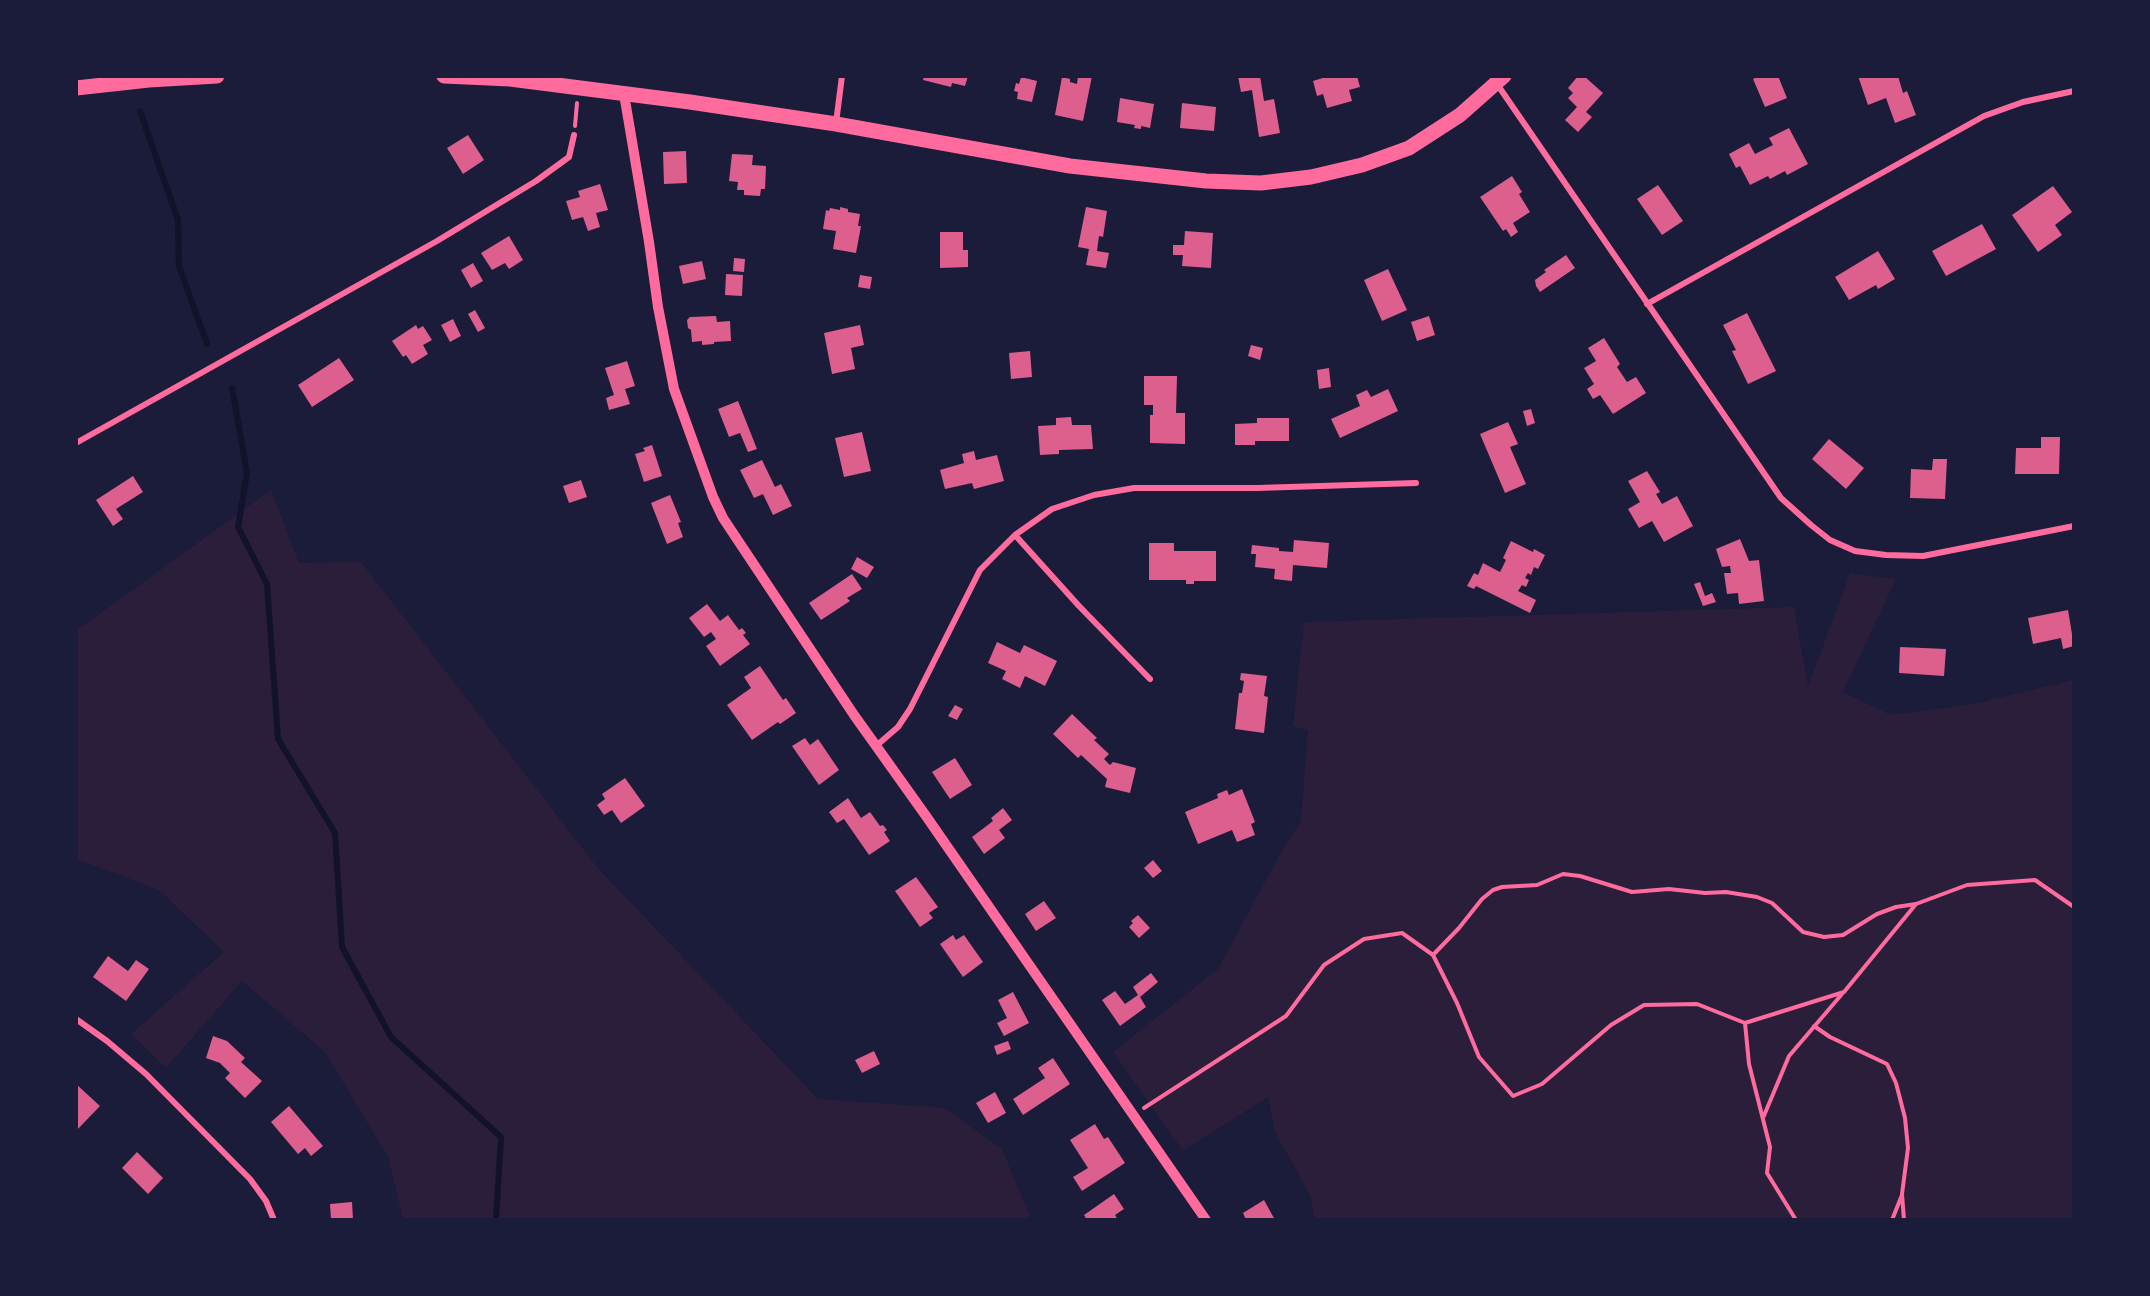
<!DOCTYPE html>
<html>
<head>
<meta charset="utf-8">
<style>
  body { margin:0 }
  #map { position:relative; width:2150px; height:1296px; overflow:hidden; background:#1b1b3a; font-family:Lato,sans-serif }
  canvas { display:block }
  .frame { position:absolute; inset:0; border:78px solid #1b1b3a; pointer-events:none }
</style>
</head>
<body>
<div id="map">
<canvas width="2150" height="1296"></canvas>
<div class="frame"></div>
</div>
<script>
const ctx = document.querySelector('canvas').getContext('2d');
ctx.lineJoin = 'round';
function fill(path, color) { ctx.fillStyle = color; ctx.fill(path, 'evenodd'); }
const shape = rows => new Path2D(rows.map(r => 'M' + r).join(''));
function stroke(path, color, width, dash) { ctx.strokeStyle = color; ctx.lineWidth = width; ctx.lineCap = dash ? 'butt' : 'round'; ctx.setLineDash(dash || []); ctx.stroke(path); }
fill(shape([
  [271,490,299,563,361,562,597,867,818,1099,945,1108,1002,1149,1031,1219,403,1219,388,1157,325,1052,242,981,166,1068,131,1034,224,952,159,890,77,859,77,630],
  [1850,573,1896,579,1843,692,1891,715,1973,704,2073,680,2073,1219,1315,1219,1310,1195,1275,1132,1268,1097,1183,1151,1113,1052,1218,969,1280,854,1301,821,1308,730,1293,726,1304,622,1794,607,1808,687]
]), '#2a1e3b');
stroke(shape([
  [140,111,178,220,179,266,207,344],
  [232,388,247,473,238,527,267,584,278,739,335,833,342,947,391,1037,501,1137,496,1220]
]), '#12122b', 6);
fill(shape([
  [924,76,968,76,965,86,952,83,951,87,923,80],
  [1078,76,1092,76,1083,121,1055,115,1062,77,1070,79,1070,82,1077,84],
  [1238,76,1260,76,1264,101,1274,99,1280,133,1259,137,1252,90,1241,92],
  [1329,76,1357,76,1360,87,1349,90,1352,101,1327,108,1323,94,1317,96,1313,81],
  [1578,76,1584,76,1603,93,1586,112,1592,117,1578,132,1565,120,1577,107,1568,98,1573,93,1568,88],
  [1759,76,1778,76,1787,98,1765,107,1753,79],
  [1858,76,1898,76,1903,93,1907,91,1916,115,1895,123,1886,98,1868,105],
  [1021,77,1037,81,1032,102,1017,99,1018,92,1014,91,1016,83,1019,84],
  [1120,98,1154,104,1150,128,1141,126,1141,129,1134,128,1135,125,1117,122],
  [1182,103,1216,107,1214,131,1180,128],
  [1789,128,1808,164,1787,175,1785,171,1770,179,1768,176,1750,185,1740,166,1736,168,1729,154,1749,143,1755,154,1773,145,1769,138],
  [468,135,484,160,463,174,447,148],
  [686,151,687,183,664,184,663,152],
  [732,154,753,155,752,165,766,166,765,189,761,189,760,196,744,195,744,190,737,190,738,182,729,181],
  [1512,176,1522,192,1519,194,1530,212,1513,223,1518,232,1511,237,1506,229,1503,231,1480,197],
  [600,184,608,210,596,213,600,227,588,231,583,217,572,220,566,201,580,197,578,191],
  [1658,185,1683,221,1662,235,1637,199],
  [2053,186,2072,212,2055,225,2062,235,2038,252,2012,215],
  [840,207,848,209,848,212,860,214,858,226,861,226,856,253,833,249,836,231,823,229,826,210,829,211,830,208,840,210],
  [1086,207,1107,211,1103,237,1099,236,1097,251,1109,253,1106,268,1086,265,1089,249,1078,247],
  [1982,224,1996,249,1946,276,1932,251],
  [1185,231,1213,233,1211,268,1182,266,1183,255,1173,255,1173,245,1184,245],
  [940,232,963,232,963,250,968,250,968,267,940,268],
  [509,236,523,260,509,269,505,263,492,270,481,253],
  [1878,251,1895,279,1878,289,1876,285,1849,300,1835,277],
  [1566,255,1575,268,1540,292,1536,286,1535,280,1546,272,1544,270],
  [734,258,745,259,744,272,733,271],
  [702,261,706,279,683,284,679,266],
  [473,263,483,281,471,288,461,270],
  [1388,269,1407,310,1382,321,1364,280],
  [726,274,743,275,742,296,725,295],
  [860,275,872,277,870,289,858,287],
  [475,310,485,328,478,332,468,314],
  [1747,313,1776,371,1748,384,1732,351,1736,350,1723,325],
  [716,316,717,322,730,321,731,341,714,342,714,344,702,345,702,341,692,342,691,330,688,328,687,320,690,317],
  [1429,316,1435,335,1417,341,1411,322],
  [453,319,461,336,450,342,441,325],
  [416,325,418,329,423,326,432,340,423,345,428,354,412,364,406,355,403,357,392,341],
  [860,325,864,345,851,348,855,369,832,374,824,333],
  [1604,338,1620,364,1617,367,1627,382,1636,377,1646,393,1613,414,1600,395,1593,399,1587,389,1594,384,1584,368,1596,361,1588,348],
  [1251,345,1263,348,1260,360,1248,356],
  [1030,351,1032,377,1011,379,1009,353],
  [339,358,354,380,312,407,298,385],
  [627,361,635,386,625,389,630,404,609,410,606,398,614,395,605,368],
  [1329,368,1331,387,1319,389,1317,370],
  [1144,376,1177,376,1176,413,1185,413,1185,444,1150,443,1150,415,1153,415,1153,405,1144,405],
  [1388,389,1398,411,1340,438,1331,419,1360,406,1356,395,1367,390,1371,397],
  [738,401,757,449,748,452,740,433,729,437,718,409],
  [1531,409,1535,423,1527,426,1523,411],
  [1071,417,1072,425,1091,425,1093,449,1059,450,1059,454,1040,455,1038,426,1056,425,1056,418],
  [1257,418,1289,418,1289,441,1255,441,1255,445,1235,445,1235,424,1257,423],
  [1508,422,1518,444,1510,447,1526,484,1505,493,1480,434],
  [862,432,871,471,844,477,835,438],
  [2041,437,2060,437,2059,474,2015,474,2016,448,2041,448],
  [1829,439,1864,468,1846,489,1812,459],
  [652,445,662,476,644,482,635,454,645,451,643,448],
  [974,451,976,460,997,455,1004,481,974,489,972,483,945,489,940,470,964,463,962,454],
  [1933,459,1947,459,1945,499,1910,498,1911,469,1932,470],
  [762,460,775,487,781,484,792,506,773,515,763,494,754,498,740,470],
  [1647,471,1660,492,1656,494,1662,504,1677,496,1693,526,1664,542,1652,521,1639,528,1628,509,1640,502,1628,481],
  [133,476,143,492,116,509,123,519,113,526,96,500],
  [581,480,587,497,569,503,563,486],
  [670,495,681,522,678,523,683,537,667,544,651,503],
  [1740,539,1749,561,1759,560,1764,601,1739,604,1738,593,1727,594,1724,573,1731,573,1730,566,1722,567,1716,549],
  [1294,540,1329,543,1327,568,1293,565,1292,581,1274,579,1275,569,1255,567,1256,554,1251,554,1252,545,1279,548,1279,551,1293,552],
  [1511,541,1533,552,1534,549,1545,555,1538,569,1534,567,1531,575,1528,573,1525,578,1529,580,1526,587,1522,585,1518,591,1536,600,1530,613,1476,586,1474,589,1467,586,1474,573,1478,575,1483,563,1500,572,1506,560,1503,558],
  [1149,543,1174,543,1174,551,1216,551,1216,581,1194,581,1194,584,1186,584,1186,580,1149,580],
  [857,557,874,567,867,578,851,569],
  [852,574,862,589,847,598,850,601,821,620,809,603],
  [1700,582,1705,596,1712,593,1716,602,1703,606,1694,584],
  [707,604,720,621,728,615,739,630,742,628,746,633,743,635,750,644,720,666,706,646,716,639,711,632,704,637,689,618],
  [2068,610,2074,646,2063,649,2061,638,2033,644,2028,618],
  [997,642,1020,653,1024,645,1057,661,1045,686,1025,676,1020,688,1002,679,1006,671,988,663],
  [1900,647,1946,649,1944,676,1899,673],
  [760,666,783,700,786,698,796,713,780,724,778,722,752,740,727,705,751,688,744,677],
  [1241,673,1267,676,1264,696,1268,697,1264,733,1235,729,1239,693,1242,693,1244,681,1240,680],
  [955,705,963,709,957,720,948,716],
  [1072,714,1097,738,1094,740,1109,754,1104,759,1110,765,1113,762,1136,768,1130,793,1105,787,1107,779,1081,755,1078,758,1053,734],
  [805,738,810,745,818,739,839,770,819,785,792,746],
  [955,758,972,785,950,799,932,772],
  [625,778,645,806,621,823,612,810,604,815,597,805,605,799,602,794],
  [1242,789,1255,822,1251,824,1255,835,1237,842,1232,830,1198,844,1185,812,1218,798,1217,794,1227,790,1229,795],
  [848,798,861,818,870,812,880,826,883,825,887,830,884,832,890,841,869,855,844,819,837,823,829,812],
  [1003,808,1012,820,999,830,1005,838,984,854,972,837,993,821,991,818],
  [1153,860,1162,871,1153,878,1144,868],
  [916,877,938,907,929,913,933,918,920,927,895,891],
  [1044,901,1056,918,1036,931,1025,914],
  [1138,915,1150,928,1139,938,1129,927,1133,923,1131,921],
  [953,935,956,940,964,935,983,962,963,977,940,944],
  [108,956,128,971,136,960,149,969,126,1001,93,977],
  [1151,973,1158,982,1140,997,1146,1007,1120,1026,1102,1000,1115,991,1125,1004,1138,995,1133,987],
  [1013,992,1029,1023,1004,1036,997,1023,1007,1018,998,1000],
  [213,1036,227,1041,245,1058,241,1062,262,1081,245,1098,225,1078,230,1073,220,1063,206,1058],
  [1008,1041,1011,1049,997,1055,994,1046],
  [874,1051,880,1064,862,1073,855,1060],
  [1053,1058,1070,1084,1023,1115,1013,1099,1045,1078,1038,1068],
  [76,1084,100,1106,76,1131],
  [995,1092,1006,1113,988,1123,976,1103],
  [289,1106,323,1146,311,1156,305,1148,298,1154,271,1122],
  [1095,1124,1104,1139,1108,1137,1125,1163,1082,1191,1073,1177,1088,1168,1070,1140],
  [137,1152,163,1178,148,1194,122,1168],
  [1114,1194,1124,1209,1115,1215,1118,1220,1087,1220,1084,1215],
  [1264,1200,1275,1220,1246,1220,1243,1213],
  [352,1202,353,1220,331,1220,330,1204]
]), '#dd5f8e');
stroke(shape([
  [575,126,577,103],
  [1433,955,1459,928,1482,899,1493,890,1502,887,1537,885,1563,874,1580,876,1632,892,1669,889,1705,893,1726,892,1757,897,1772,903,1803,932,1824,937,1843,935,1877,914,1896,907,1916,904],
  [1745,1023,1844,992,1916,904,1967,885,2035,880,2074,907],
  [1814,1026,1830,1037,1887,1064,1896,1083,1905,1118,1908,1148,1902,1194,1904,1220],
  [1144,1108,1286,1016,1324,965,1364,939,1402,933,1433,955,1457,1003,1479,1057,1513,1096,1542,1084,1611,1025,1644,1005,1697,1004,1745,1023,1749,1064,1770,1147,1767,1173,1796,1220],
  [1763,1118,1789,1056,1842,994],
  [1892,1220,1902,1195]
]), '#ff6b9d', 4);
stroke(shape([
  [1497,84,1781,498,1811,525,1830,540,1855,551,1886,555,1923,556,2074,526],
  [836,123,842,76],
  [1647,304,1984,116,2023,102,2074,91],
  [76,443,437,241,536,181,569,157,574,135],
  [1015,535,1079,606,1150,679],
  [876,746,898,727,910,709,980,570,1015,535,1052,509,1094,495,1134,488,1257,488,1416,483],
  [76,1019,107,1041,146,1074,250,1179,266,1201,274,1220]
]), '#ff6b9d', 6);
stroke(shape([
  [624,94,649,242,658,307,674,389,713,497,723,518,854,715,926,816,1206,1220]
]), '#ff6b9d', 10);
stroke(shape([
  [444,76,510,79,690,102,836,124,1070,166,1206,181,1261,183,1311,177,1362,165,1409,148,1460,115,1504,76],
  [76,88,149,80,217,76]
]), '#ff6b9d', 15);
</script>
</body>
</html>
